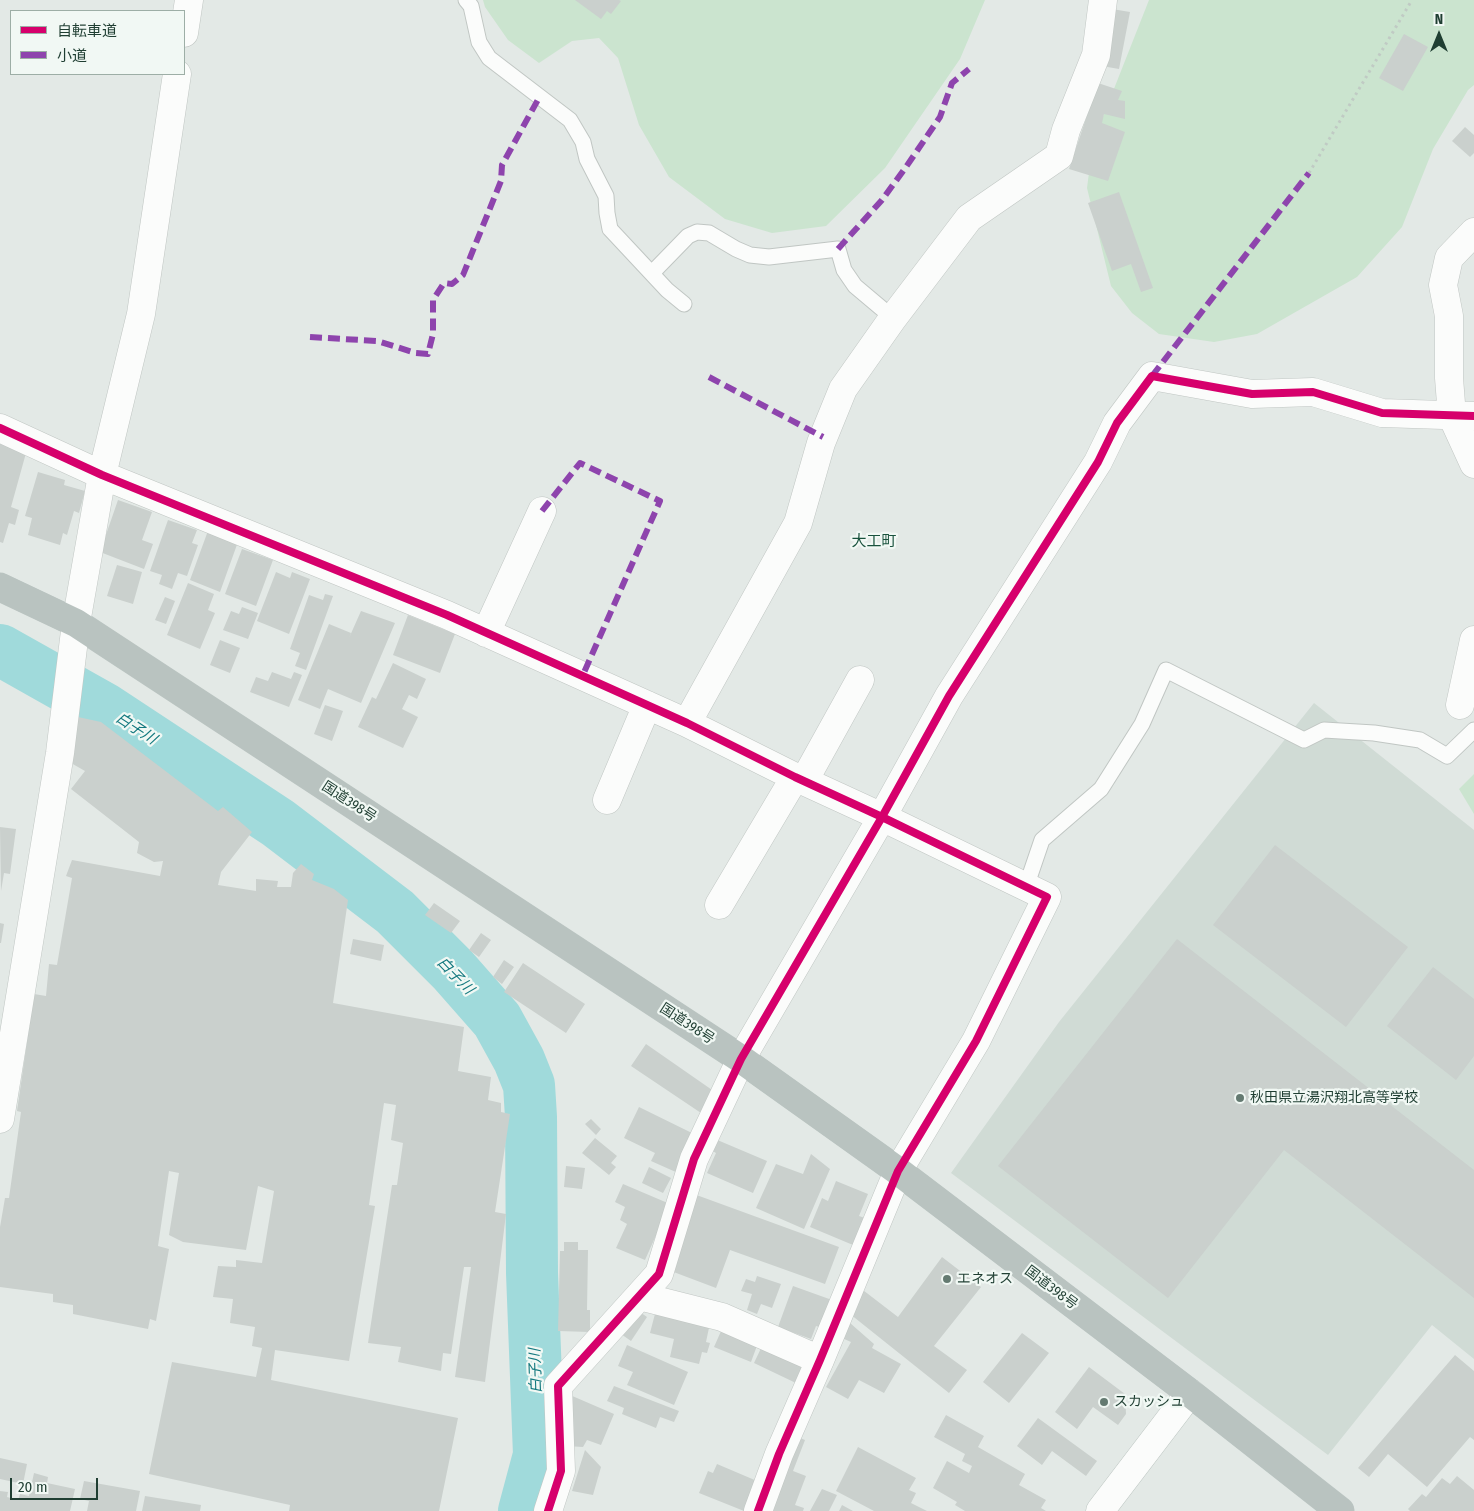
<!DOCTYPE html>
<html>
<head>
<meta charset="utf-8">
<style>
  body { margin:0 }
  #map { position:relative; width:1474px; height:1511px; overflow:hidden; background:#e3e9e6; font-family:"Fira Sans Condensed","Noto Sans JP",sans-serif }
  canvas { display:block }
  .legend { position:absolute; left:10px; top:10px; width:175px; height:65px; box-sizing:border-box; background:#f1f8f4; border:1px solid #9daea6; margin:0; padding:6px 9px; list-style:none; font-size:15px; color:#1f3e32 }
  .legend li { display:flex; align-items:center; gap:10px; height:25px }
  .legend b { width:25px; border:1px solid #9daea6 }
  .north { position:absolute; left:1414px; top:10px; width:50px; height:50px; -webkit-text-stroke:4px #f1f8f4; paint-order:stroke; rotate:0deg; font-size:14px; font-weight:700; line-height:20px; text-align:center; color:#1f3e32 }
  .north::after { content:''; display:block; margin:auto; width:18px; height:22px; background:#1f3e32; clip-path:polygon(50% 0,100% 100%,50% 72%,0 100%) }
  .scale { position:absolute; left:10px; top:1478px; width:88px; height:22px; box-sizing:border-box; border:2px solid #1f3e32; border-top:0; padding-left:6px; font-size:15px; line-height:18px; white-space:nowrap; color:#1f3e32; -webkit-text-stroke:4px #f1f8f4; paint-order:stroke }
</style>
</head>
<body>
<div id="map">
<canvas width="1474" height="1511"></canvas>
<ul class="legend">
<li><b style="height:6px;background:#d6006c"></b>自転車道</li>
<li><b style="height:6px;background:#8e44ad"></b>小道</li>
</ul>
<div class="north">N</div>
<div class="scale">20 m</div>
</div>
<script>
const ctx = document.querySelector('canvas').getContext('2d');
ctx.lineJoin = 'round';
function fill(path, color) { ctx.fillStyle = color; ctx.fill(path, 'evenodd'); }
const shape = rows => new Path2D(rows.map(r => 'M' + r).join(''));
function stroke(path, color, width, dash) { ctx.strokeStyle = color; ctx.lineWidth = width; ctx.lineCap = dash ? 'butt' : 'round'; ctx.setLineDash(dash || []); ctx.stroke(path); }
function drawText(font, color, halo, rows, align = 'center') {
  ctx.font = font + ' "Fira Sans Condensed","Noto Sans JP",sans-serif'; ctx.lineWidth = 4.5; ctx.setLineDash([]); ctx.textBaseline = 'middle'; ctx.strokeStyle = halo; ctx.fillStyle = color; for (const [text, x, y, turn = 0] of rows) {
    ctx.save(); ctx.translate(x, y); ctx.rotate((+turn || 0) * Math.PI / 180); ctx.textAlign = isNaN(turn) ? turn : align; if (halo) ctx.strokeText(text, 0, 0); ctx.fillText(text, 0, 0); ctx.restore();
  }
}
fill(shape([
  [1314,703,1474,830,1474,1359,1432,1325,1328,1455,951,1173,1059,1022]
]), '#d0dbd5');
fill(shape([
  [483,0,985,0,960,59,885,168,826,226,772,233,725,219,669,177,639,125,618,58,599,38,572,41,539,63,508,40,485,7],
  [1149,0,1474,0,1474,85,1468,90,1433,149,1402,227,1357,277,1257,334,1214,342,1159,334,1132,313,1111,286,1087,188,1093,142],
  [1474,774,1474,814,1459,789]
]), '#cbe4cf');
stroke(shape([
  [0,650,105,709,278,823,395,912,453,970,497,1020,519,1060,529,1085,531,1117,532,1273,539,1455,524,1511]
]), '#a0dadb', 52);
fill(shape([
  [575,0,619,0,621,1,611,14,607,11,601,19],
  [1112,9,1130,12,1119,69,1102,66],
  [1404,34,1428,47,1403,91,1379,78],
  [1098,83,1122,91,1118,100,1125,101,1125,119,1104,114,1102,123,1125,132,1108,181,1069,169],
  [1465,127,1474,135,1474,153,1470,157,1452,141],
  [1119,192,1153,288,1141,292,1131,264,1112,271,1088,203],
  [0,443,26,453,11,507,19,510,15,525,9,523,3,543,0,542],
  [38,472,65,480,64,485,85,491,79,513,74,511,67,535,63,533,60,545,28,535,32,518,25,516],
  [118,500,152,512,142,540,153,544,144,569,100,552],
  [168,520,197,530,192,543,198,545,187,576,178,573,172,589,159,584,162,575,150,571],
  [209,528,239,539,220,592,190,580],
  [242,549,273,560,256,606,225,594],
  [117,565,142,572,133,604,107,596],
  [276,572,290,578,292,572,310,579,289,634,257,621],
  [188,583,214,594,208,610,215,613,200,649,167,635],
  [325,594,333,596,306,670,295,666,300,653,290,649,309,595,323,600],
  [165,597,175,601,166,624,155,620],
  [242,607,258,613,248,639,223,630,231,611,239,614],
  [361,611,395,623,361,703,328,689,320,709,298,700,329,624,351,633,349,638],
  [408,615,455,634,440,673,393,655],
  [220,640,240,648,230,673,210,665],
  [393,663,426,679,417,699,409,695,402,709,418,717,403,748,358,727,372,697,376,699],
  [272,672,291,679,294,672,302,675,289,707,250,692,256,677,268,681],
  [325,705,343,711,332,741,314,734],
  [78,717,101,722,218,811,223,807,252,832,221,872,218,885,256,891,256,879,278,881,277,887,291,887,293,873,301,864,314,874,312,880,334,889,348,900,333,1003,464,1027,458,1071,491,1077,488,1100,501,1103,501,1112,510,1114,495,1212,506,1214,485,1382,455,1377,471,1267,464,1267,451,1354,443,1353,441,1371,398,1362,401,1347,368,1343,392,1185,397,1185,403,1143,391,1140,396,1105,384,1103,369,1205,375,1206,349,1361,275,1350,271,1380,458,1418,439,1511,289,1511,290,1505,149,1474,172,1362,256,1377,262,1348,252,1346,255,1327,230,1323,233,1299,213,1297,218,1266,236,1267,236,1260,262,1263,274,1191,258,1186,246,1250,183,1242,169,1235,179,1173,169,1171,158,1246,169,1249,156,1321,150,1319,148,1329,73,1314,73,1305,53,1302,53,1294,0,1287,0,1227,5,1198,9,1198,21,1112,17,1111,34,994,46,996,49,964,57,965,72,878,66,876,72,860,160,876,163,861,154,862,137,853,139,842,71,789,85,771,71,763],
  [0,827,16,829,10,874,4,873,1,891],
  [1275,845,1408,947,1346,1027,1213,925],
  [434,903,460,921,451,933,425,915],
  [0,923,4,924,1,943,0,943],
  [481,933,491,940,479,957,469,950],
  [353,939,384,945,381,961,350,954],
  [1177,939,1474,1170,1474,1298,1284,1150,1168,1298,998,1166],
  [504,960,514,967,502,984,493,977],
  [523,963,585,1004,566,1033,504,992],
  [1433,967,1474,999,1474,1056,1456,1080,1387,1026],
  [646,1044,715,1092,701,1113,631,1066],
  [639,1107,696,1135,678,1173,651,1161,655,1153,624,1138],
  [591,1119,601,1129,596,1135,585,1124],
  [595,1138,617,1156,611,1163,616,1167,609,1175,582,1153],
  [715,1139,767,1161,753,1193,707,1173,716,1153,711,1150],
  [811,1154,830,1169,804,1229,756,1208,776,1164,803,1174],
  [566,1166,585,1168,582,1189,564,1187],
  [649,1167,671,1178,663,1193,642,1183],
  [836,1181,868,1194,859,1216,865,1218,853,1245,810,1227,822,1198,828,1201],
  [623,1184,670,1204,645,1260,616,1248,627,1224,620,1220,625,1207,615,1202],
  [691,1193,839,1247,825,1284,730,1250,716,1288,671,1271],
  [564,1242,578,1242,578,1250,588,1250,587,1310,590,1310,590,1332,558,1331,560,1251,564,1251],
  [942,1257,981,1287,934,1346,967,1370,949,1393,850,1314,859,1287,898,1317],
  [757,1276,781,1284,772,1308,761,1304,757,1314,747,1310,752,1294,741,1291,746,1279,755,1282],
  [793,1286,832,1300,822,1328,816,1326,811,1339,778,1327],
  [637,1310,647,1317,631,1341,621,1334],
  [656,1310,710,1323,706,1342,710,1343,707,1353,702,1352,699,1364,670,1357,674,1339,650,1333],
  [850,1323,874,1344,872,1348,901,1364,884,1393,859,1380,848,1399,826,1387,851,1342,842,1338],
  [722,1329,758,1343,751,1362,714,1347],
  [1022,1333,1049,1353,1009,1403,983,1382],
  [763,1344,807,1364,798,1384,754,1363],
  [627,1345,688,1372,674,1405,627,1385,633,1372,618,1366],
  [1455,1355,1474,1371,1474,1440,1470,1437,1427,1487,1388,1454,1369,1477,1358,1468],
  [1089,1367,1125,1394,1126,1414,1118,1425,1093,1407,1077,1429,1055,1412],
  [614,1386,679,1411,674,1422,660,1417,656,1428,622,1414,624,1408,607,1401],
  [570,1395,614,1414,601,1445,587,1440,583,1447,566,1446,567,1425,573,1410,568,1408],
  [946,1415,984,1436,978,1447,1025,1474,1019,1485,1046,1500,1041,1508,1046,1511,965,1511,955,1505,957,1502,933,1488,947,1461,969,1473,972,1466,962,1461,965,1454,934,1437],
  [1038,1418,1097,1461,1086,1476,1052,1451,1042,1465,1017,1446],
  [795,1436,805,1440,793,1471,806,1476,795,1505,804,1508,803,1511,765,1511],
  [858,1447,916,1478,909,1490,916,1493,911,1503,927,1511,874,1511,836,1491],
  [585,1450,601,1467,593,1495,572,1491],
  [0,1458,27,1464,23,1484,0,1479],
  [717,1464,757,1481,744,1511,699,1493,708,1471,713,1473],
  [34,1473,48,1477,47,1483,75,1489,70,1511,0,1511,0,1491,8,1492,7,1497,18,1500,20,1494,29,1496],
  [1457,1476,1474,1490,1474,1511,1410,1511,1408,1509,1422,1494,1426,1497,1442,1478,1450,1484],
  [84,1481,140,1491,136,1511,87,1511,89,1501,80,1499],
  [822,1489,837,1495,829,1511,810,1511],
  [145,1496,201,1505,200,1511,142,1511],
  [842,1505,853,1511,839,1511]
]), '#cad0cd');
const lane = shape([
  [466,0,471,6,479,42,489,58,570,120,583,142,587,159,606,196,607,213,610,229,667,290,684,304],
  [652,273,688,236,697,232,709,233,736,249,750,255,769,257,838,249,844,270,855,286,893,318],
  [1026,887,1042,840,1101,789,1142,724,1166,670,1304,740,1324,730,1374,733,1420,740,1447,756,1474,730]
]);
const street = shape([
  [184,33,189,0],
  [1474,232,1449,258,1443,285,1449,316,1449,378,1452,416,1474,464],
  [0,428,102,475,447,615,687,723,795,777,882,817,1047,897,976,1041,898,1171,820,1360,779,1454,758,1511],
  [486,633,542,511],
  [1460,705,1474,640],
  [687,723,798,523,821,443,843,389,893,318,969,218,1059,156,1066,130,1096,55,1103,0],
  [804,781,860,680],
  [607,800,647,705],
  [719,905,795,777],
  [0,1119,60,753,76,623,102,475,141,314,177,74],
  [639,1296,722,1317,820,1360],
  [548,1511,561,1471,558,1386,659,1274,694,1159,741,1059,882,817,949,696,1098,462,1117,423,1152,376,1252,394,1313,392,1382,413,1474,416]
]);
const secondary = shape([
  [1100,1511,1190,1393]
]);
const highway = shape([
  [0,587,76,623,741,1059,898,1171,1190,1393,1340,1511]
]);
stroke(lane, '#c0c6c3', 17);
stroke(street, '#c0c6c3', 29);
stroke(secondary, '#bcc5c1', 29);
stroke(highway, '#bbc5c2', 29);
stroke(shape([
  [1309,173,1412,0]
]), '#c0cac4', 3, [2.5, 4]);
stroke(lane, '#fbfcfb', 15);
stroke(street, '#fbfcfb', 28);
stroke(secondary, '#fbfcfb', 28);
stroke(highway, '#b9c3c0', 28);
stroke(shape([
  [838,249,882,200,906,167,940,117,952,83,969,69],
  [310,337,377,341,416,353,428,354,433,334,433,300,444,283,452,284,463,275,501,181,502,165,540,96],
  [1152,376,1309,173],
  [709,377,823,437],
  [542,511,580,463,660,501,582,677]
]), '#8e44ad', 6, [12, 6]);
stroke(shape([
  [0,428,102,475,447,615,687,723,795,777,882,817,1047,897,976,1041,898,1171,820,1360,779,1454,758,1511],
  [548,1511,561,1471,558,1386,659,1274,694,1159,741,1059,882,817,949,696,1098,462,1117,423,1152,376,1252,394,1313,392,1382,413,1474,416]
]), '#d6006c', 8);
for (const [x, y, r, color] of [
  [1240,1098,5,"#647a71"],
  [947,1279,5,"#647a71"],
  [1104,1402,5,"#647a71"]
]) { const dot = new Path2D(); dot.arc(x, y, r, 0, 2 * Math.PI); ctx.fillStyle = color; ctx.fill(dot); stroke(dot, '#f1f8f4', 2); }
drawText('14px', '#1f3e32', '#f1f8f4', [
  ["国道398号",349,802,33],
  ["国道398号",687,1024,33],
  ["国道398号",1051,1288,37]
]);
drawText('14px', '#1f3e32', '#f1f8f4', [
  ["秋田県立湯沢翔北高等学校",1250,1098],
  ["エネオス",957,1279],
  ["スカッシュ",1114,1402]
], 'left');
drawText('15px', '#19523d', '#f1f8f4', [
  ["大工町",874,542]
]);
drawText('italic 15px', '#14797f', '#f1f8f4', [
  ["白子川",136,729,33],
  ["白子川",455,976,46],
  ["白子川",536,1371,-92]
]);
</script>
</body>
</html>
